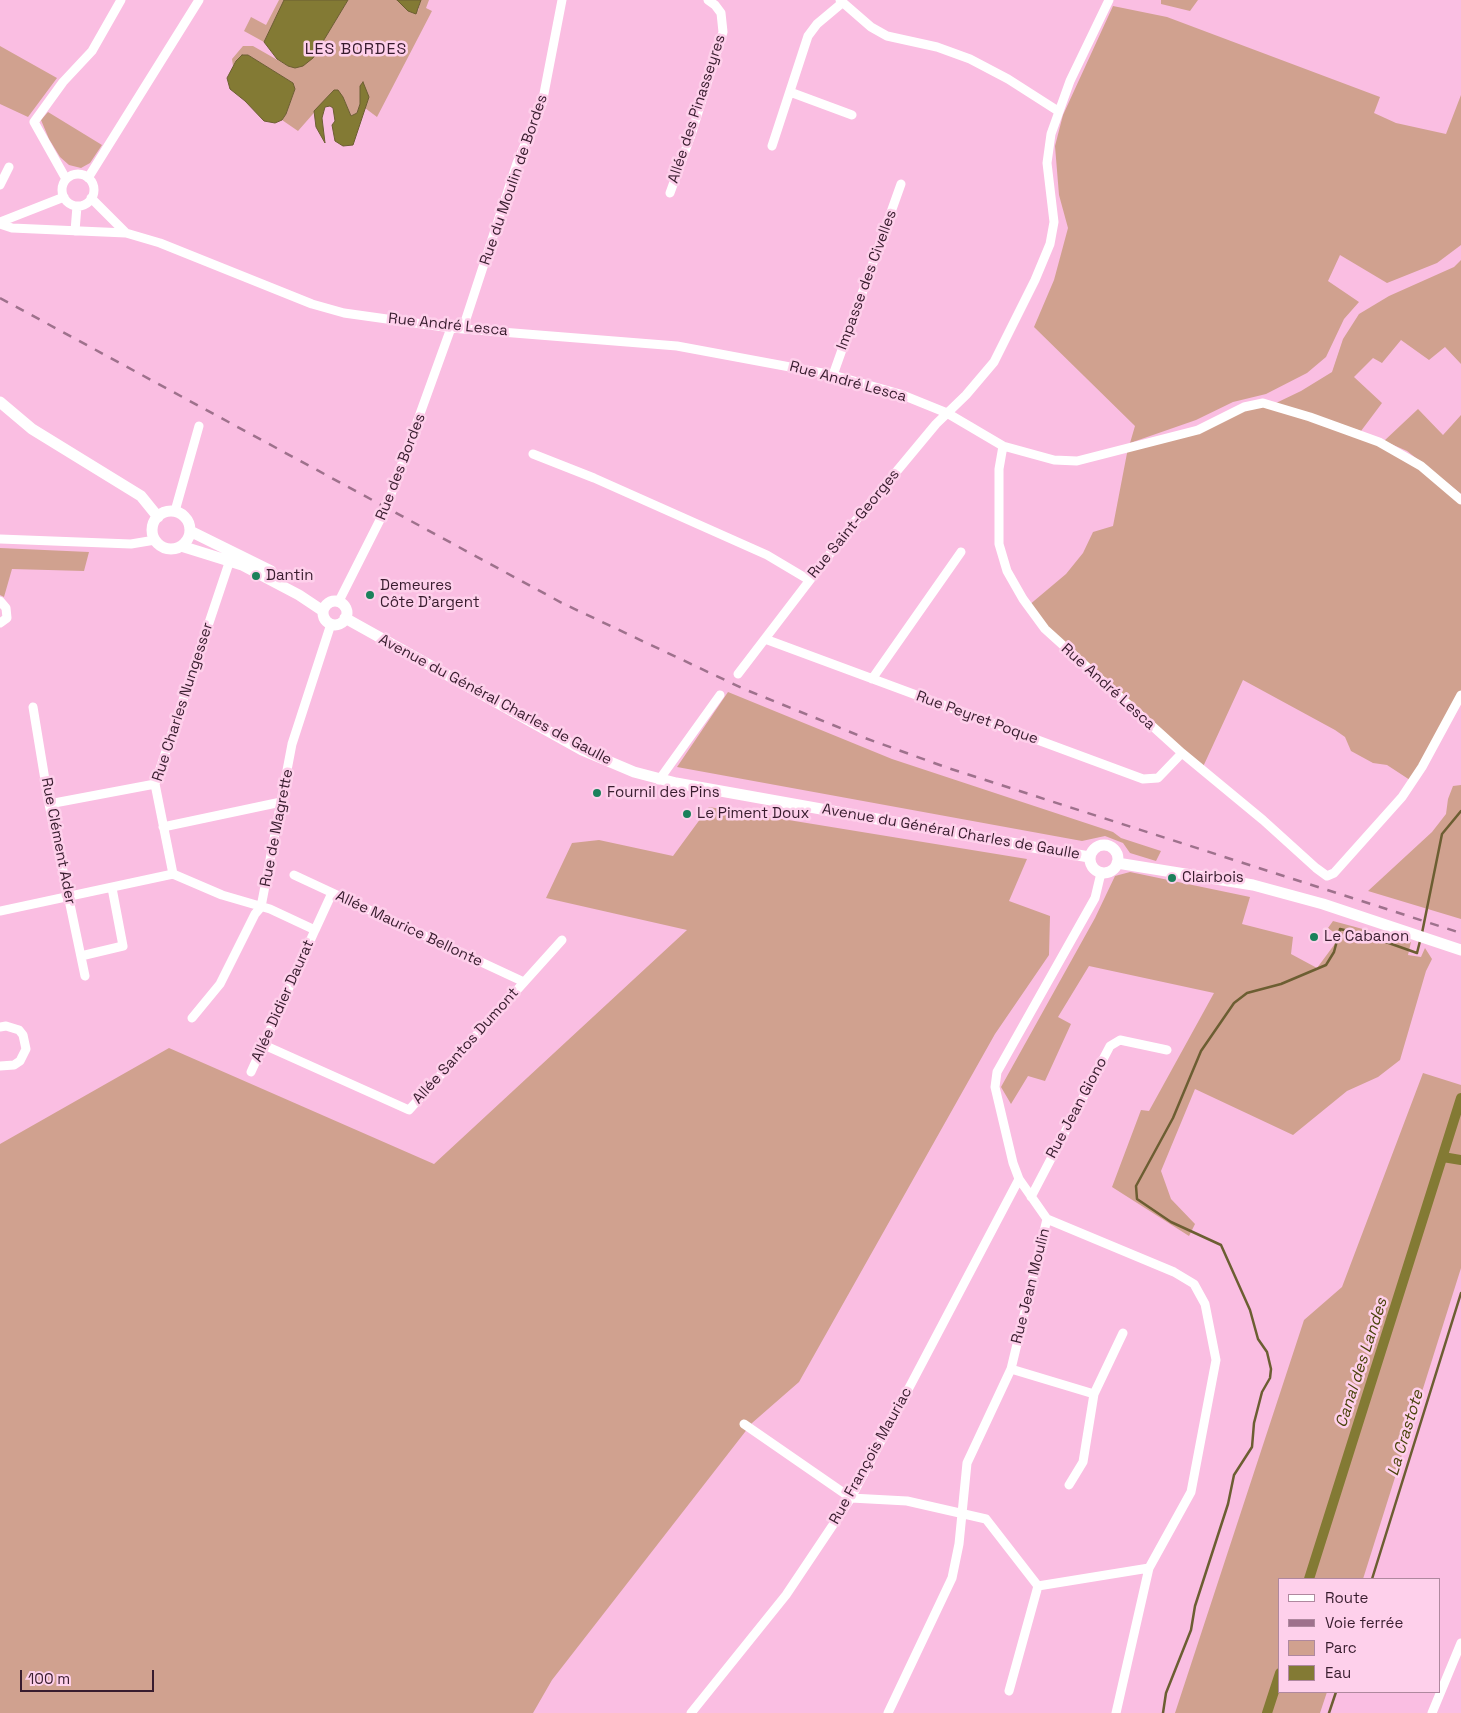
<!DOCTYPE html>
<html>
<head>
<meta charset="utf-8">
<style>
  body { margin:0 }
  #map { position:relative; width:1461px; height:1713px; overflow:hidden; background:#fabee2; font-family:"Space Grotesk",sans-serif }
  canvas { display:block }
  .legend { position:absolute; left:1278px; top:1578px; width:162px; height:115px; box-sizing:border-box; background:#fed0eb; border:1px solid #af889f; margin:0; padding:6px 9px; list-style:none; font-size:15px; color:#381c2e }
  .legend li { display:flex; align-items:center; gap:10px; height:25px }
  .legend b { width:25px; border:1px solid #af889f }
  .scale { position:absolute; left:20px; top:1670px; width:134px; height:22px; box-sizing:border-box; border:2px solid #381c2e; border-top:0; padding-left:6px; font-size:15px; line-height:18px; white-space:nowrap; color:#381c2e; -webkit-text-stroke:4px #fed0eb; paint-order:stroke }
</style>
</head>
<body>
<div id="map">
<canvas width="1461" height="1713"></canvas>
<ul class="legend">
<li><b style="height:6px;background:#fff"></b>Route</li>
<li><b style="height:6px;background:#9e718c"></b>Voie ferrée</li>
<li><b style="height:14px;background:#d0a18f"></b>Parc</li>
<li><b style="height:14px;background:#837a34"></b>Eau</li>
</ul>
<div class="scale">100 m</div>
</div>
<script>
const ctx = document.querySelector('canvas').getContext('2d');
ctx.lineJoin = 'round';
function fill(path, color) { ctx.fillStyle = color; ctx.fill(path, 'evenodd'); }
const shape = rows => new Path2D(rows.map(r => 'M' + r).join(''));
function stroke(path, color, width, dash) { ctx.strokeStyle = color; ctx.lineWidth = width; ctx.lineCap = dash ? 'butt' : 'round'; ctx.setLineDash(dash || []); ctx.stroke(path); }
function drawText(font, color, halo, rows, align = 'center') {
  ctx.font = font + ' "Space Grotesk",sans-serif'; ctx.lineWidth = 5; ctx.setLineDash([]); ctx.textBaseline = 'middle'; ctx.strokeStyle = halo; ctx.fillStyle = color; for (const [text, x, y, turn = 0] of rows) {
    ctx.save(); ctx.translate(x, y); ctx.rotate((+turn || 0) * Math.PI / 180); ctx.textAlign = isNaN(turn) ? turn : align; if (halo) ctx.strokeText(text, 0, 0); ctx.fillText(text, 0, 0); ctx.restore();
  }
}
fill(shape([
  [279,0,284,0,264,42,244,31,251,17,266,25],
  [348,0,397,0,408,11,418,11,421,0,429,0,426,8,432,11,377,117,365,108,369,97,360,86,360,104,357,113,351,116,343,97,334,90,298,131,282,120,286,114,295,89,293,83,248,55,236,61,233,66,232,59,243,46,253,46,288,66,313,58],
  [1161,0,1198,0,1190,11,1161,4],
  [1113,6,1167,17,1380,97,1374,113,1396,123,1446,134,1461,95,1461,245,1437,263,1387,283,1340,255,1328,281,1359,302,1344,319,1326,357,1307,373,1266,394,1233,402,1196,420,1130,443,1135,426,1034,327,1054,280,1068,228,1059,195,1055,146,1063,115],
  [0,46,57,78,28,117,0,104],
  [48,112,102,145,90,163,81,168,69,165,60,157,49,139,41,120],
  [1461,260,1461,364,1445,347,1429,360,1401,340,1382,363,1373,358,1354,377,1382,403,1361,431,1276,403,1301,391,1332,372,1343,339,1359,314,1389,296,1454,267],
  [1263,403,1379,442,1421,466,1461,500,1461,695,1413,782,1387,765,1373,763,1351,751,1345,737,1335,730,1243,680,1202,769,1045,629,1028,606,1066,574,1083,553,1093,532,1113,526,1128,448,1198,430],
  [1418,409,1443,435,1461,415,1461,494,1407,451,1384,441],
  [0,548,89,552,84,571,12,569,4,597,0,595],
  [728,692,892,759,1113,832,1121,838,1161,851,1156,861,1130,853,1123,843,1105,836,1082,841,677,767],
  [1461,785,1461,919,1368,891,1432,832,1446,814,1448,799,1453,786],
  [709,807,1027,859,1009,901,1050,916,1049,955,995,1034,799,1382,752,1423,552,1680,533,1713,0,1713,0,1144,169,1048,434,1164,687,930,546,898,572,843,599,840,673,856],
  [1130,872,1250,897,1242,924,1293,937,1291,954,1317,968,1340,937,1328,928,1333,921,1411,942,1408,955,1421,957,1425,948,1432,959,1426,971,1400,1060,1378,1077,1347,1091,1293,1135,1195,1089,1161,1171,1171,1199,1195,1224,1189,1236,1112,1187,1141,1110,1149,1111,1214,993,1089,966,1058,1017,1071,1024,1045,1081,1028,1076,1011,1104,1001,1087,1095,918,1115,876],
  [1423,1073,1461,1085,1461,1268,1363,1579,1280,1579,1280,1692,1327,1692,1320,1713,1175,1713,1304,1320,1342,1287]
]), '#d0a18f');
const water = shape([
  [284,0,348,0,313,58,303,66,295,68,288,66,277,59,264,42,284,0],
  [397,0,421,0,416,14,408,11,397,0],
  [242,55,248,55,293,83,295,89,286,114,282,120,275,123,264,121,245,101,230,89,227,78,236,61,242,55],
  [363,82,369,97,353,145,343,146,335,141,332,125,335,121,333,108,330,106,325,107,322,118,325,143,316,127,314,111,334,90,338,90,343,97,351,116,357,113,360,104,360,86,363,82]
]);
fill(water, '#837a34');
stroke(water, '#6c5e32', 1);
stroke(shape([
  [1422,933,1442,834,1461,811],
  [1372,1579,1461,1293],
  [1163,1713,1166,1693,1191,1630,1195,1606,1228,1504,1234,1475,1252,1447,1254,1423,1262,1392,1270,1378,1271,1369,1267,1352,1258,1339,1250,1310,1221,1245,1171,1222,1137,1199,1136,1186,1173,1118,1201,1051,1234,1003,1247,993,1281,984,1326,965,1334,952,1340,929,1366,935,1417,953,1420,941],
  [1329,1713,1336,1692]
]), '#6c5e32', 2.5);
stroke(shape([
  [1443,1157,1461,1160],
  [1309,1579,1461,1098],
  [1267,1713,1280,1673]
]), '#837a34', 10);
stroke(shape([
  [840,0,871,27,887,36,937,47,970,59,1008,79,1058,111],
  [790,92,852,115],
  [772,146,808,36,817,24,842,3],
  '62 190a16 16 0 1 1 32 0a16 16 0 1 1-32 0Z',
  [88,178,199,0],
  [66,179,34,122,63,82,92,51,121,0],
  [0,185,9,167],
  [670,193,692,132,723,32,721,13,715,5,708,0],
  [91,198,126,233,160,243,312,304,344,313,451,328,677,346,833,375,900,394,947,413,1003,446,999,469,999,544,1007,571,1023,599,1045,629,1182,753,1263,820,1316,868,1327,876,1334,873,1402,797,1422,767,1461,695],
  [0,222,64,197],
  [0,224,12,228,126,233],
  [75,231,77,206],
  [463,328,517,163,542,104,562,0],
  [833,375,901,184],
  [1003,446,1054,460,1077,461,1198,430,1244,407,1263,403,1310,417,1379,442,1421,466,1461,500],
  [533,454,594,478,767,555,809,580],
  [175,511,199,426],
  [0,539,131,544,155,540],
  [0,601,6,608,7,618,0,623],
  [339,601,386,508,451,328],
  [765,639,1143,779,1158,778,1182,753],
  [738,674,852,525,936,424,966,395,994,362,1035,280,1050,244,1054,222,1047,163,1051,134,1070,81,1109,0],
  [872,679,961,552],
  [33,707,49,804,85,976],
  [659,780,720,695],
  [49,804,155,784],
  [163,827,281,802],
  [173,874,155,784,230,560],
  [294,875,524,982],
  [0,911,173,874,222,895,270,909,315,930,332,893],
  [81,956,123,946,112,888],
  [192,1018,220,984,255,914,261,907,292,744,331,624],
  [0,1027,6,1026,19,1030,23,1035,26,1049,20,1061,14,1065,0,1066],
  [264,1045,409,1110,562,940],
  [251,1072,315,930],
  [1031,1197,1110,1046,1120,1040,1167,1050],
  [1047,1219,1174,1272,1194,1284,1205,1304,1216,1360,1191,1492,1149,1568,1116,1713],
  [1011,1369,1094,1394],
  [744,1424,851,1498,907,1501,986,1519,1038,1586,1149,1568],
  [1069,1485,1083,1462,1094,1394,1123,1333],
  [1009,1691,1038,1586],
  [691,1713,786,1595,851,1498,1019,1179],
  [888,1713,952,1578,959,1544,967,1463,1011,1369,1047,1219,1019,1179,1013,1163,995,1087,997,1072,1095,898,1101,873],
  [1432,1713,1461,1643]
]), '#fff', 9);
stroke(shape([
  [0,402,32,429,141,496,158,517],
  '152 530a19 19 0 1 1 38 0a19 19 0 1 1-38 0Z',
  [190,531,271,571],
  [181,546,242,565,299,595,323,611],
  '323 613a12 12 0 1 1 24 0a12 12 0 1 1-24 0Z',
  [345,618,582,750,634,772,676,783,1089,857],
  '1090 859a14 14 0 1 1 28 0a14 14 0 1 1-28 0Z',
  [1117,863,1253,885,1323,904,1461,950]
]), '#fff', 11);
stroke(shape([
  [0,298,562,603,744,689,865,738,948,768,1461,933]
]), '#9e718c', 2.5, [9, 9]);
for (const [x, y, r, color] of [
  [256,576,5,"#1b815b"],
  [370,595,5,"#1b815b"],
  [597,793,5,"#1b815b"],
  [687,814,5,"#1b815b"],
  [1172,878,5,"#1b815b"],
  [1314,937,5,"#1b815b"]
]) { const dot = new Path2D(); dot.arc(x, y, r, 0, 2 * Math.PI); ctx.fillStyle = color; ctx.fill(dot); stroke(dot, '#fed0eb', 2); }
drawText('15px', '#381c2e', '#fed0eb', [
  ["Allée des Pinasseyres",697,109,-72],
  ["Rue du Moulin de Bordes",514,180,-71],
  ["Impasse des Civelles",867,280,-70],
  ["Rue André Lesca",448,325,6],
  ["Rue André Lesca",848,382,15],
  ["Rue des Bordes",401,467,-69],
  ["Rue Saint-Georges",854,524,-51],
  ["Rue André Lesca",1108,687,42],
  ["Avenue du Général Charles de Gaulle",495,700,28],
  ["Rue Charles Nungesser",183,702,-72],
  ["Rue Peyret Poque",977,718,20],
  ["Rue de Magrette",277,828,-79],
  ["Avenue du Général Charles de Gaulle",951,832,10],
  ["Rue Clément Ader",58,841,79],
  ["Allée Maurice Bellonte",409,929,25],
  ["Allée Didier Daurat",283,1001,-66],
  ["Allée Santos Dumont",466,1046,-48],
  ["Rue Jean Giono",1077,1108,-62],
  ["Rue Jean Moulin",1031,1286,-76],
  ["Rue François Mauriac",871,1456,-61]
]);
drawText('15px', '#381c2e', '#fed0eb', [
  ["Dantin",266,576],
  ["Demeures",380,586],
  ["Côte D'argent",380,603],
  ["Fournil des Pins",607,793],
  ["Le Piment Doux",697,814],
  ["Clairbois",1182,878],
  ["Le Cabanon",1324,937]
], 'left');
ctx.letterSpacing = '1px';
drawText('16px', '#381c2e', '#fed0eb', [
  ["LES BORDES",356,50]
]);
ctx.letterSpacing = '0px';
drawText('italic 16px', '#4a430b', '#fed0eb', [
  ["Canal des Landes",1362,1363,-72],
  ["La Crastote",1406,1433,-73]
]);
</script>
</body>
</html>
